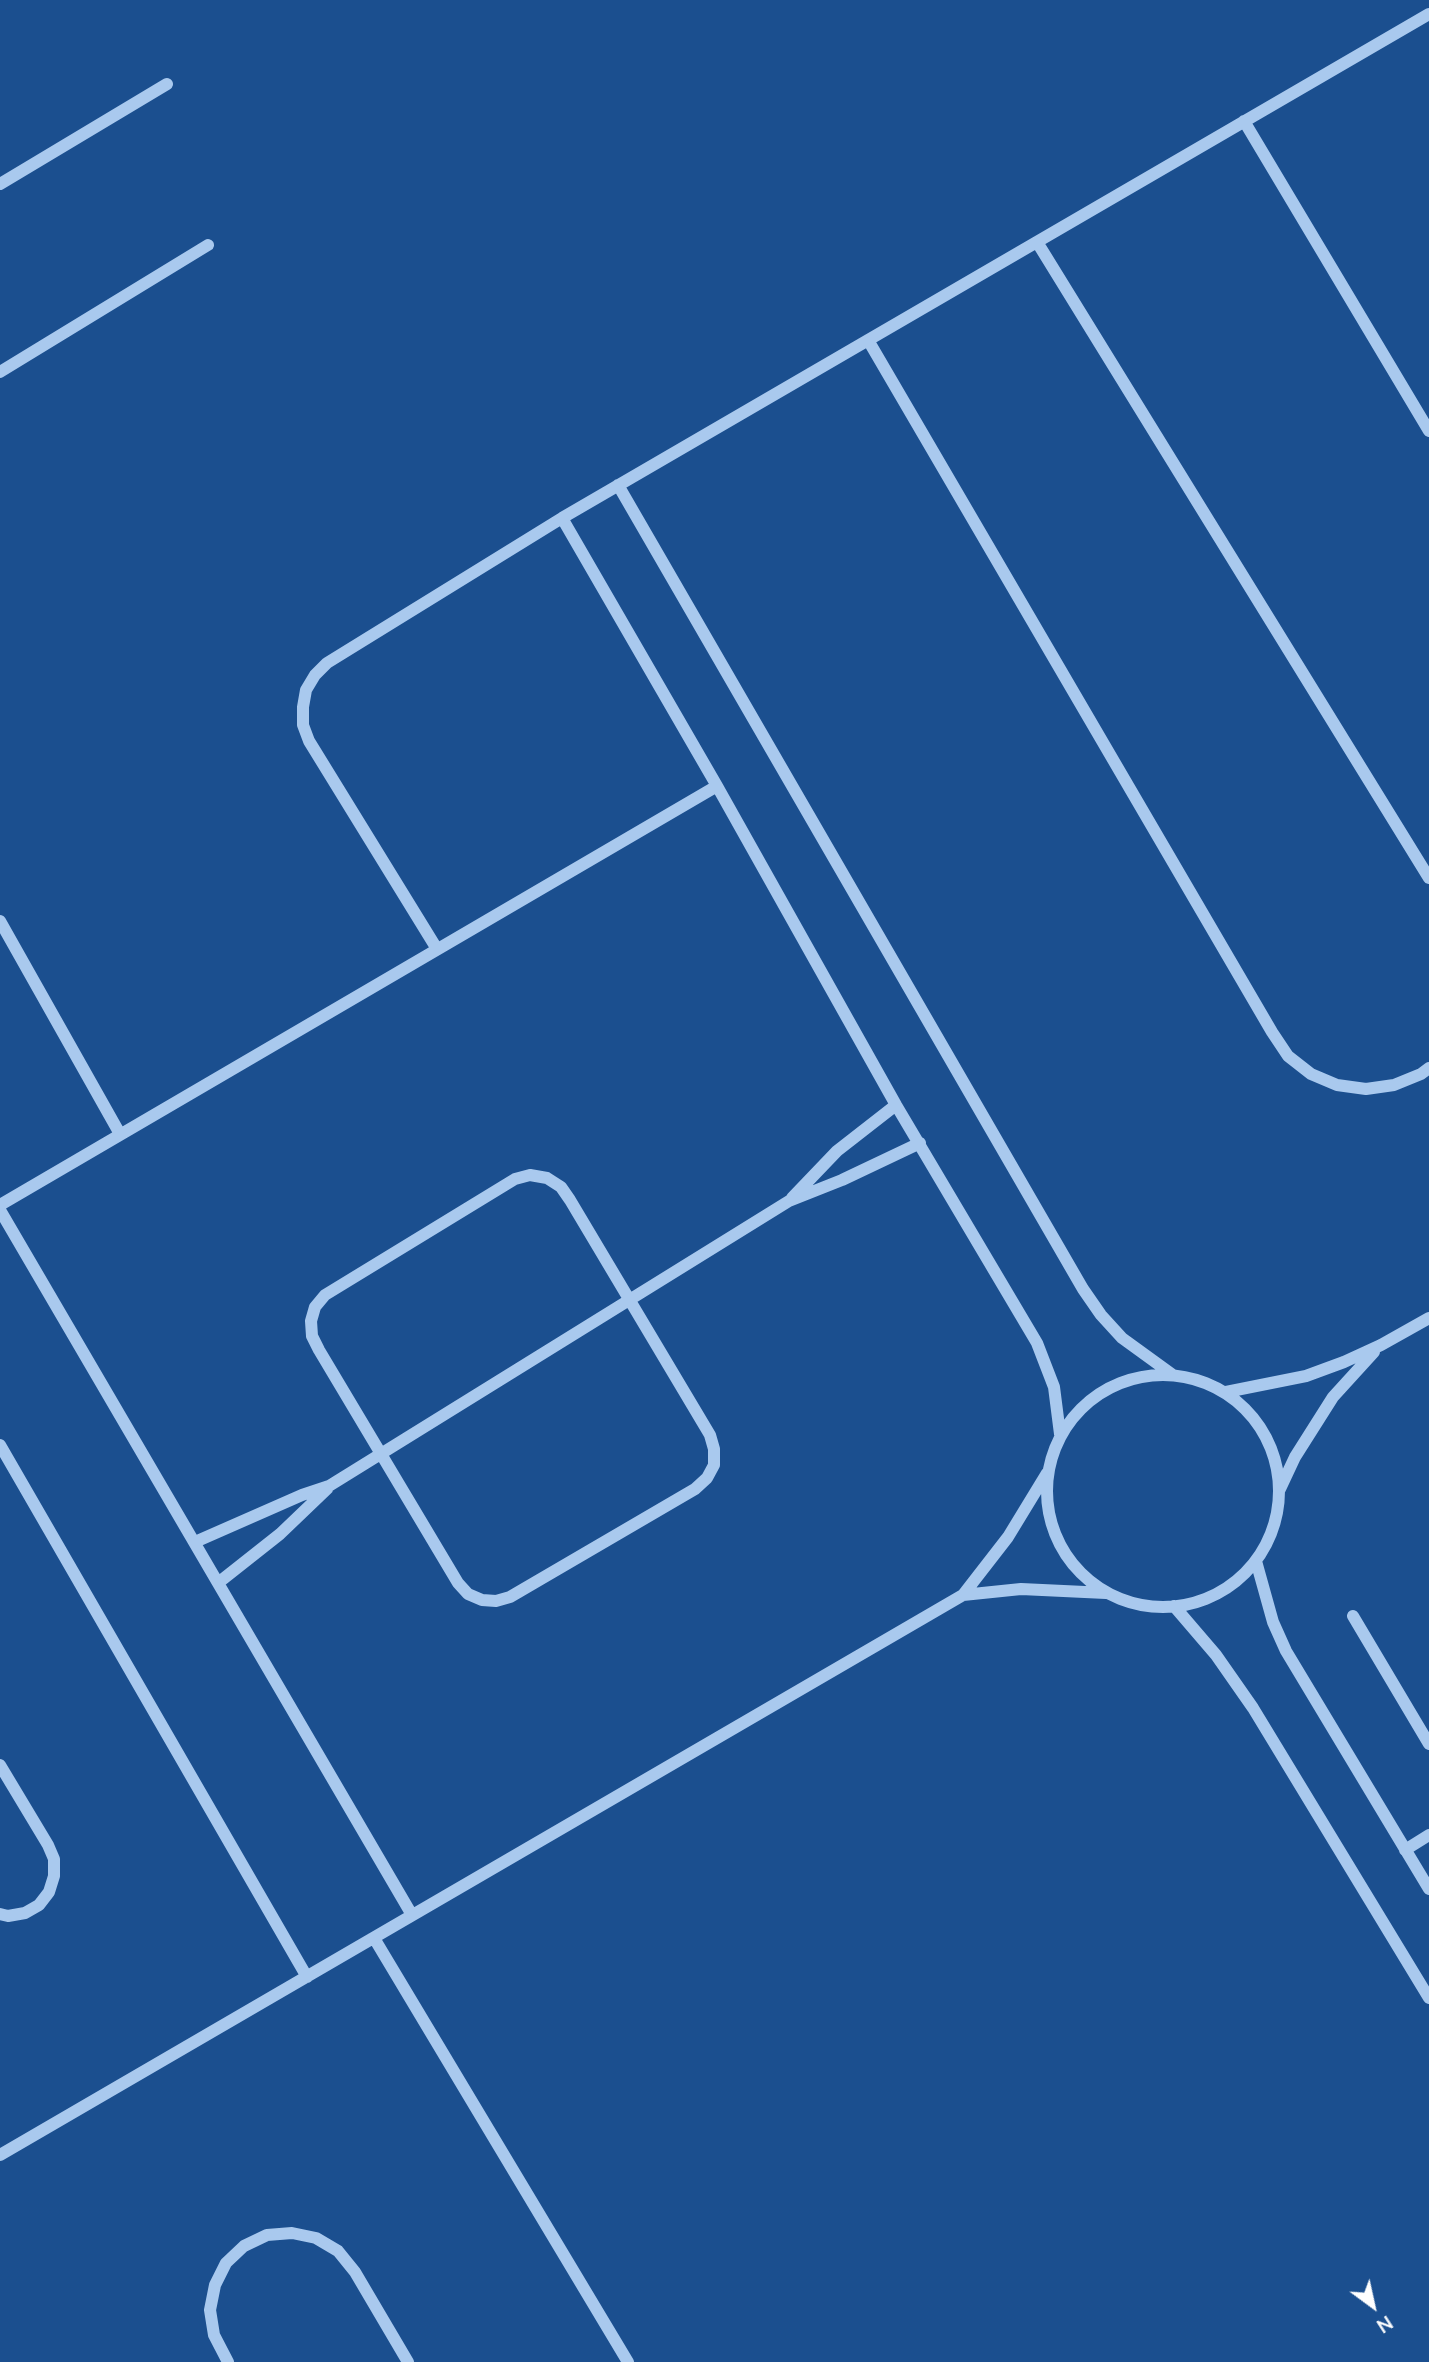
<!DOCTYPE html>
<html>
<head>
<meta charset="utf-8">
<style>
  body { margin:0 }
  #map { position:relative; width:1429px; height:2362px; overflow:hidden; background:#1b4f8f; font-family:"Nunito Sans",sans-serif }
  canvas { display:block }
  .north { position:absolute; left:1338px; top:2271px; width:70px; height:70px; -webkit-text-stroke:5px #1b4f8f; paint-order:stroke; rotate:147deg; font-size:19px; font-weight:700; line-height:28px; text-align:center; color:#fff }
  .north::after { content:''; display:block; margin:auto; width:24px; height:32px; background:#fff; clip-path:polygon(50% 0,100% 100%,50% 72%,0 100%) }
</style>
</head>
<body>
<div id="map">
<canvas width="1429" height="2362"></canvas>
<div class="north">N</div>
</div>
<script>
const ctx = document.querySelector('canvas').getContext('2d');
ctx.lineJoin = 'round';
const shape = rows => new Path2D(rows.map(r => 'M' + r).join(''));
function stroke(path, color, width, dash) { ctx.strokeStyle = color; ctx.lineWidth = width; ctx.lineCap = dash ? 'butt' : 'round'; ctx.setLineDash(dash || []); ctx.stroke(path); }
stroke(shape([
  [1244,121,1429,431],
  [0,184,167,84],
  [1037,242,1429,878],
  [868,340,1272,1032,1288,1056,1311,1074,1337,1085,1366,1089,1394,1085,1421,1074,1429,1068],
  [0,372,208,245],
  [618,485,1083,1289,1101,1315,1122,1338,1173,1375],
  [562,518,717,786,896,1105,1037,1343,1054,1387,1060,1434],
  [0,921,120,1134],
  [437,949,309,741,303,725,303,707,306,690,315,675,327,663,562,518,1429,14],
  [530,1175,547,1178,561,1187,570,1200,710,1435,714,1449,714,1465,707,1478,695,1489,510,1597,496,1601,482,1600,468,1594,458,1583,319,1350,312,1336,311,1321,315,1307,325,1295,515,1179,530,1175],
  [792,1198,837,1151,896,1105],
  [0,1205,717,786],
  [0,1210,412,1915],
  '1047 1491a116 116 0 1 1 232 0a116 116 0 1 1-232 0Z',
  [1226,1392,1306,1376,1344,1362,1381,1345,1429,1318],
  [0,1445,307,1977],
  [1280,1489,1295,1457,1333,1397,1374,1352],
  [195,1542,302,1495,329,1486,789,1201,842,1180,920,1143],
  [1256,1561,1273,1622,1286,1651,1429,1889],
  [218,1583,280,1534,327,1489],
  [963,1595,1021,1589,1106,1593],
  [1174,1606,1216,1655,1253,1708,1429,1998],
  [1353,1616,1429,1744],
  [0,1765,48,1845,54,1859,54,1876,49,1892,39,1905,25,1913,8,1916,0,1914],
  [1405,1850,1429,1835],
  [374,1938,628,2362],
  [0,2155,963,1595,1008,1537,1047,1473],
  [228,2362,214,2335,210,2310,215,2285,226,2263,244,2246,267,2235,292,2233,316,2238,338,2251,355,2272,408,2362]
]), '#a9c9ee', 12);
</script>
</body>
</html>
